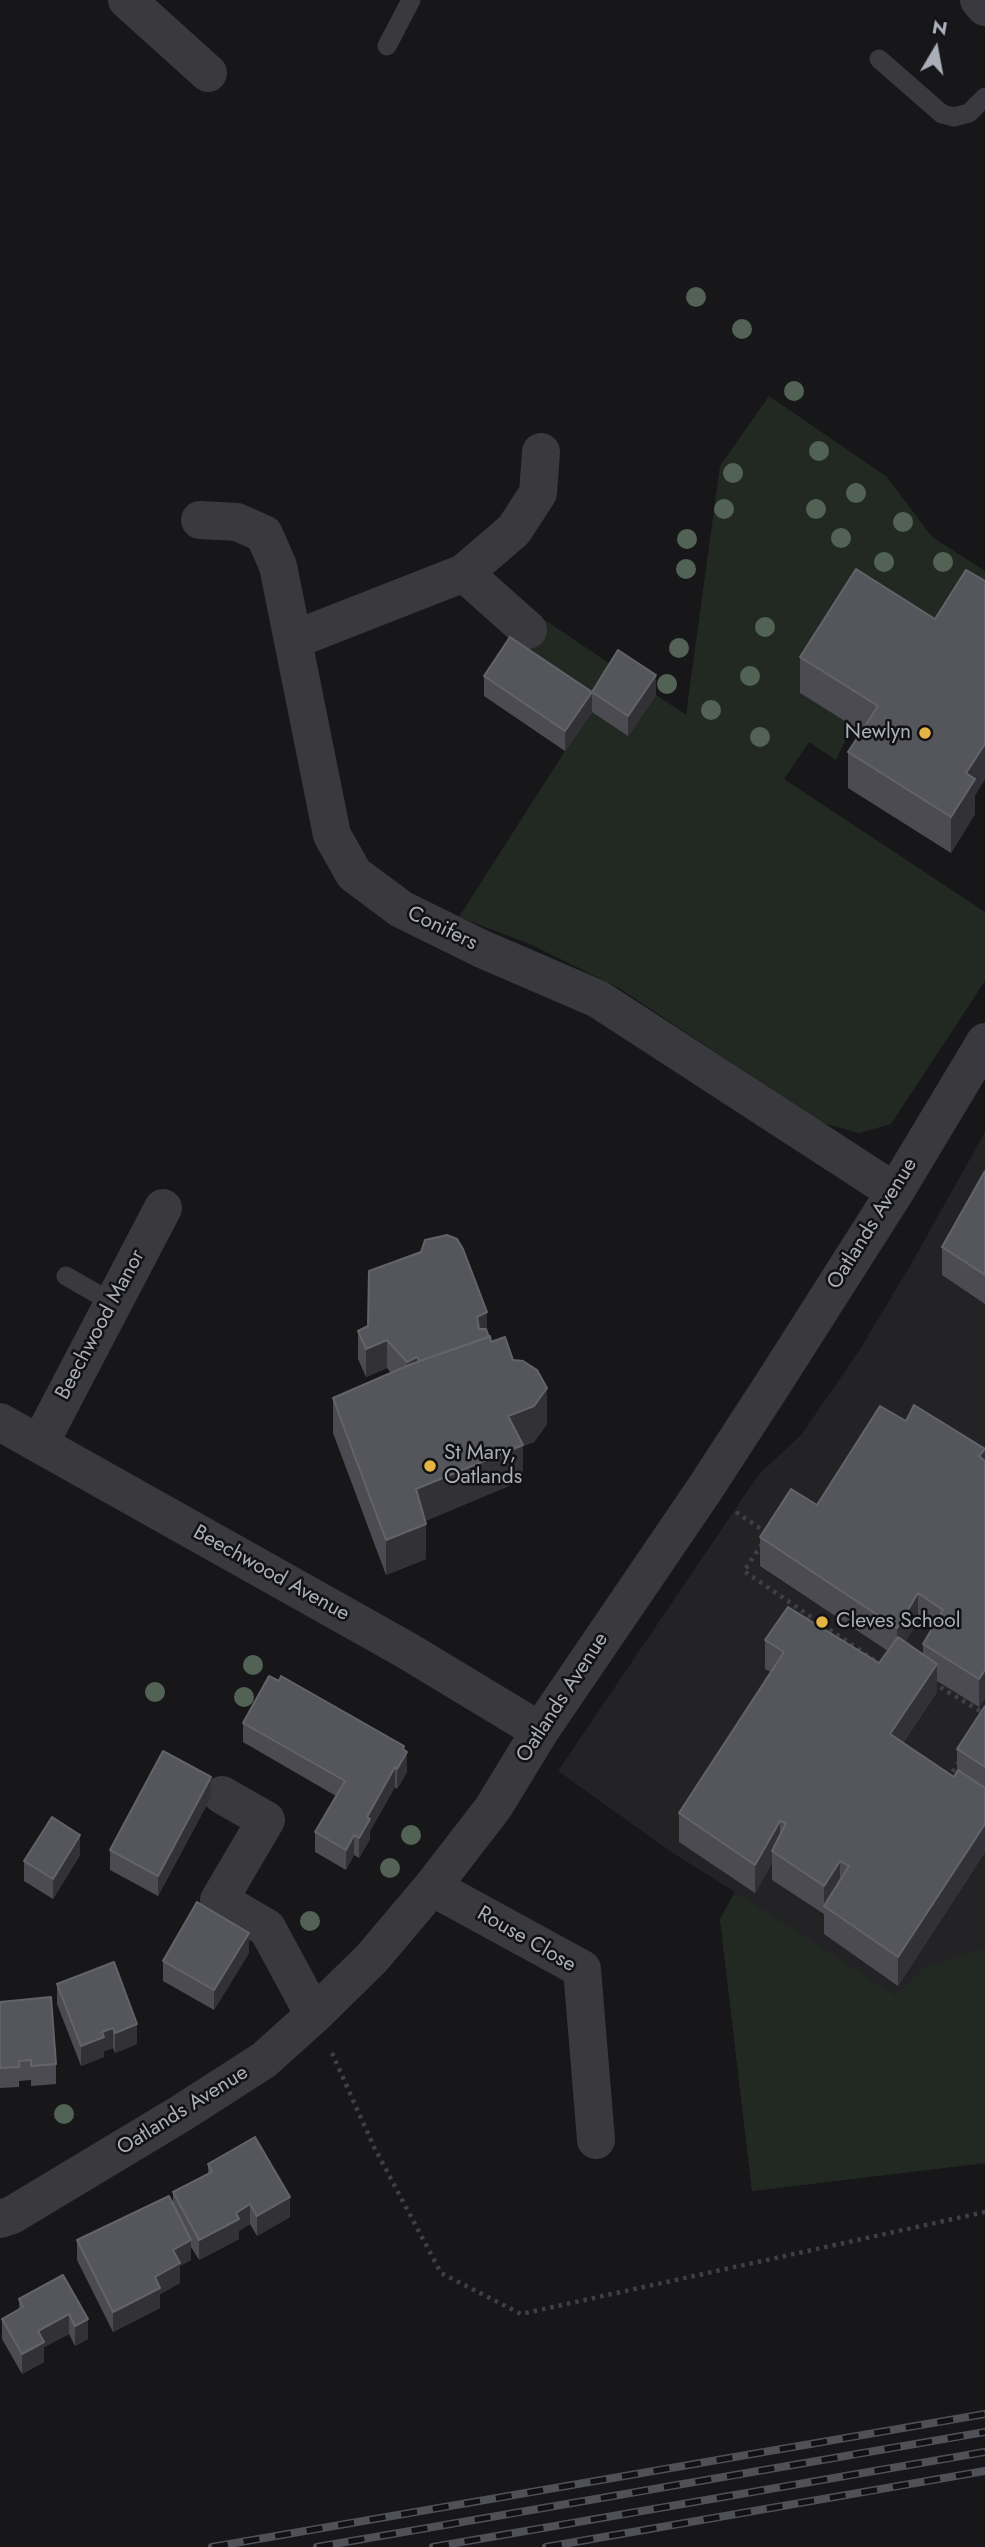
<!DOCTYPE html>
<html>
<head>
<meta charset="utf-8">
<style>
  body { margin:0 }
  #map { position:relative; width:985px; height:2547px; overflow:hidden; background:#171719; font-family:Jost,sans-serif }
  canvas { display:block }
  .north { position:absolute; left:901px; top:14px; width:70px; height:70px; -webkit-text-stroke:5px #121214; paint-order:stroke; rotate:10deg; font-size:19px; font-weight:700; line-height:28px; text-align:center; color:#aaaeb8 }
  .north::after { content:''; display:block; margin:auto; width:24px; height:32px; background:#aaaeb8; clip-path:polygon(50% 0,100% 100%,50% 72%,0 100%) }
</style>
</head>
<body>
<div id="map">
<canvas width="985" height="2547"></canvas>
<div class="north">N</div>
</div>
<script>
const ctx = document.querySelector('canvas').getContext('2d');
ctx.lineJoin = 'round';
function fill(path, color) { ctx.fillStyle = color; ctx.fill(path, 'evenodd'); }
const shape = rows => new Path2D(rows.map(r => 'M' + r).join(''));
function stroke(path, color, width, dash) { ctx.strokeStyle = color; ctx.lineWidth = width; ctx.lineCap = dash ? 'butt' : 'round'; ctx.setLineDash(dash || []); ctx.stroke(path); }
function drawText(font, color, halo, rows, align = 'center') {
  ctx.font = font + ' Jost,sans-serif'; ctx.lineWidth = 5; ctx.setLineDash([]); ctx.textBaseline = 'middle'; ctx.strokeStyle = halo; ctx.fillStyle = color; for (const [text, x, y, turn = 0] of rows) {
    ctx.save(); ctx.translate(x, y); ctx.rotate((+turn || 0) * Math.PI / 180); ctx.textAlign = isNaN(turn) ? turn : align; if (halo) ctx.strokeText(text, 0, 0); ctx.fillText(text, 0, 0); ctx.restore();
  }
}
fill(shape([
  [985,1132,985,2163,752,2191,720,1919,735,1892,673,1853,558,1771,759,1474,801,1435,859,1351,910,1266]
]), '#232326');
fill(shape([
  [769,396,887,477,932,537,985,571,985,617,853,725,836,760,809,742,784,779,985,912,985,981,891,1124,859,1133,822,1123,619,988,530,944,459,917,565,751,484,696,539,616,686,715,720,466],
  [735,1892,896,1996,926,1966,985,1949,985,2163,752,2191,720,1919]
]), '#222923');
stroke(shape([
  [736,1512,767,1533],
  [762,1544,744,1571,874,1660],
  [933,1683,985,1714],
  [948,1779,960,1760],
  [332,2053,374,2147,441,2273,521,2314,985,2212]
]), '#3f4045', 4.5, [3.5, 5]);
stroke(shape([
  [387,46,411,0],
  [879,59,942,114,954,117,969,113,985,97],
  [66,1276,113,1303]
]), '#39393e', 19);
stroke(shape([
  [127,0,208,73],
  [200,520,237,522,264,534,278,566,332,835,354,874,401,909,482,949,598,999,895,1192],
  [464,573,528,630],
  [293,640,464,573,514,530,538,493,541,452],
  [0,1422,406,1650,540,1731],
  [40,1443,163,1208],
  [222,1795,266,1820,219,1900,267,1928,314,2015],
  [432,1887,582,1969,596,2140],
  [0,2219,12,2215,180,2114,264,2060,314,2015,372,1958,432,1887,493,1808,540,1731,704,1490,771,1387,895,1192,985,1042]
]), '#39393e', 38);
stroke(shape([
  [979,0,985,7]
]), '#39393e', 38);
const rail = shape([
  [212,2547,985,2414],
  [317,2547,985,2432],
  [433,2547,985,2452],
  [546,2547,985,2471]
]);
stroke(rail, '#505157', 8);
stroke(rail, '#121214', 5, [16]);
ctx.fillStyle = '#526355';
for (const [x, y] of [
  [696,297],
  [742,329],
  [794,391],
  [819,451],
  [733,473],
  [856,493],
  [724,509],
  [816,509],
  [903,522],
  [841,538],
  [687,539],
  [884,562],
  [943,562],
  [686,569],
  [765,627],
  [679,648],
  [750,676],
  [667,684],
  [711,710],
  [760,737],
  [253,1665],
  [155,1692],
  [244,1697],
  [411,1835],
  [390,1868],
  [310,1921],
  [64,2114]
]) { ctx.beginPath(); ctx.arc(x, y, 10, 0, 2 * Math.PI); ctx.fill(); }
fill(shape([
  [985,581,985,779,975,795,975,814,951,853,848,788,848,752,861,731,800,693,800,657,935,619],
  [484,676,592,712,565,751,484,696],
  [592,692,656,695,628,736,592,712],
  [985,1171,985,1304,942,1275,942,1247],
  [358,1331,487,1332,491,1342,513,1360,547,1424,534,1442,523,1446,523,1480,425,1521,426,1559,386,1575,333,1433,333,1398,391,1373,387,1368,366,1377,358,1359],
  [906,1421,985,1461,985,1698,979,1707,937,1681,937,1692,903,1743,954,1777,957,1772,957,1749,985,1706,985,1852,898,1986,824,1934,824,1914,772,1880,772,1863,755,1893,679,1842,679,1813,771,1672,765,1669,765,1640,879,1663,888,1651,760,1566,760,1537,817,1505],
  [918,1621,931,1630,923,1644,923,1654,905,1642],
  [243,1723,404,1750,407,1772,397,1789,395,1787,370,1831,370,1839,359,1858,354,1855,346,1870,315,1852,315,1832,336,1796,243,1742],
  [211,1797,158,1896,110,1870,110,1850],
  [80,1855,53,1899,24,1881,24,1861],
  [249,1953,214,2010,163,1981,163,1961],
  [57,1984,137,2044,115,2053,113,2048,104,2051,104,2057,81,2066,57,2004],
  [0,2002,56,2064,56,2084,31,2086,31,2080,19,2081,19,2087,0,2088],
  [208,2164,290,2217,257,2236,250,2224,239,2231,239,2239,199,2260,191,2247,191,2260,180,2266,180,2283,160,2294,160,2308,113,2332,77,2260,77,2240,173,2205,173,2192,208,2174],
  [63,2275,88,2339,75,2346,69,2334,44,2347,44,2362,22,2374,2,2339,2,2319,19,2309,19,2299]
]), '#4b4b51');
fill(shape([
  [656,675,656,695,628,736,628,716],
  [592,692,592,712,565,751,565,731],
  [985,744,985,779,975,795,975,814,951,853,951,817,966,773],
  [487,1312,487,1340,477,1345,477,1317],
  [387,1340,387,1368,366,1377,366,1349],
  [417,1357,417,1386,407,1390,407,1362],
  [547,1388,547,1424,534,1442,523,1446,523,1480,416,1525,416,1489,508,1416],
  [985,1449,985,1477,979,1456],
  [426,1524,426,1559,386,1575,386,1540],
  [918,1593,918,1621,897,1656,897,1628],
  [937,1664,937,1692,890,1762,890,1734],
  [985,1670,985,1698,979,1707,979,1679],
  [404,1746,404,1757,407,1752,407,1772,397,1789,397,1769],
  [395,1767,395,1787,370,1831,370,1839,359,1858,359,1838,367,1817],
  [211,1777,211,1797,158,1896,158,1876],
  [780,1821,780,1849,772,1851,772,1863,755,1893,755,1865],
  [985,1824,985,1852,898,1986,898,1957],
  [80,1835,80,1855,53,1899,53,1879],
  [354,1835,354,1855,346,1870,346,1850],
  [840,1861,840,1889,824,1906,824,1886],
  [249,1933,249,1953,214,2010,214,1990],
  [137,2024,137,2044,115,2053,115,2033],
  [113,2028,113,2048,104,2051,104,2057,81,2066,81,2046,102,2032],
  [290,2197,290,2217,257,2236,257,2216],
  [250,2204,250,2224,239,2231,239,2239,199,2260,199,2240,236,2213],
  [191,2240,191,2260,180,2266,180,2283,160,2294,160,2308,113,2332,113,2312,155,2277,173,2250],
  [69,2314,69,2334,44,2347,44,2362,22,2374,22,2354,38,2331],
  [88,2319,88,2339,75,2346,75,2326]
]), '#323236');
const building = shape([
  [856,569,935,619,966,570,985,581,985,744,966,773,975,779,951,817,848,752,878,706,800,657,856,569],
  [510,637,592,692,565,731,484,676,510,637],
  [618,650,656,675,628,716,592,692,618,650],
  [985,1171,985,1275,942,1247,985,1171],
  [447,1235,457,1239,463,1249,487,1312,477,1317,479,1329,486,1329,489,1337,420,1361,417,1357,407,1362,387,1340,366,1349,358,1331,368,1326,369,1271,421,1252,425,1240,447,1235],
  [490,1336,491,1342,505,1337,513,1360,523,1361,537,1370,547,1388,534,1406,508,1416,523,1445,416,1489,426,1524,386,1540,333,1398,409,1365,490,1336],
  [914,1405,985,1449,979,1456,985,1461,985,1670,979,1679,923,1644,943,1610,918,1593,897,1628,760,1537,791,1489,817,1505,880,1406,906,1421,914,1405],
  [788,1607,879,1663,898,1637,937,1664,890,1734,954,1777,958,1770,985,1788,985,1824,898,1957,824,1906,849,1866,840,1861,824,1886,772,1851,786,1823,780,1821,755,1865,679,1813,784,1652,765,1640,788,1607],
  [269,1676,279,1681,281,1676,404,1746,403,1749,407,1752,397,1769,395,1767,367,1817,370,1819,359,1838,354,1835,346,1850,315,1832,345,1781,243,1723,269,1676],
  [985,1706,985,1767,957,1749,985,1706],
  [163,1751,211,1777,158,1876,110,1850,163,1751],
  [52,1817,80,1835,53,1879,24,1861,52,1817],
  [197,1902,249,1933,214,1990,163,1961,197,1902],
  [114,1962,137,2024,115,2033,113,2028,102,2032,104,2037,81,2046,57,1984,114,1962],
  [51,1997,56,2064,31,2066,31,2060,19,2061,19,2067,0,2068,0,2002,51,1997],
  [255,2137,290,2197,257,2216,250,2204,236,2213,239,2219,199,2240,173,2192,212,2172,208,2164,255,2137],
  [169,2196,191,2240,173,2250,180,2263,155,2277,160,2288,113,2312,77,2240,169,2196],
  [63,2275,88,2319,75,2326,69,2314,38,2331,44,2342,22,2354,2,2319,23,2307,19,2299,63,2275]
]);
fill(building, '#55565c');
stroke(building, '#63646a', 2);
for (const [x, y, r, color] of [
  [925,733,7,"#e5b544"],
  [430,1466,7,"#e5b544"],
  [822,1622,7,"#e5b544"]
]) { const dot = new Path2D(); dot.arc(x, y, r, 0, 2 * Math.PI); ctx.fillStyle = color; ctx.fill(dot); stroke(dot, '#121214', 2.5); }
drawText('21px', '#aaaeb8', '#121214', [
  ["Newlyn",911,733,"right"],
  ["St Mary,",444,1454],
  ["Oatlands",444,1478],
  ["Cleves School",836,1622]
], 'left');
drawText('21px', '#aaaeb8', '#121214', [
  ["Conifers",442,929,26],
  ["Oatlands Avenue",873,1224,-58],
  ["Beechwood Manor",101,1325,-62],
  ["Beechwood Avenue",271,1574,29],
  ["Oatlands Avenue",563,1698,-57],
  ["Rouse Close",526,1940,30],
  ["Oatlands Avenue",183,2111,-32]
]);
</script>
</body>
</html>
